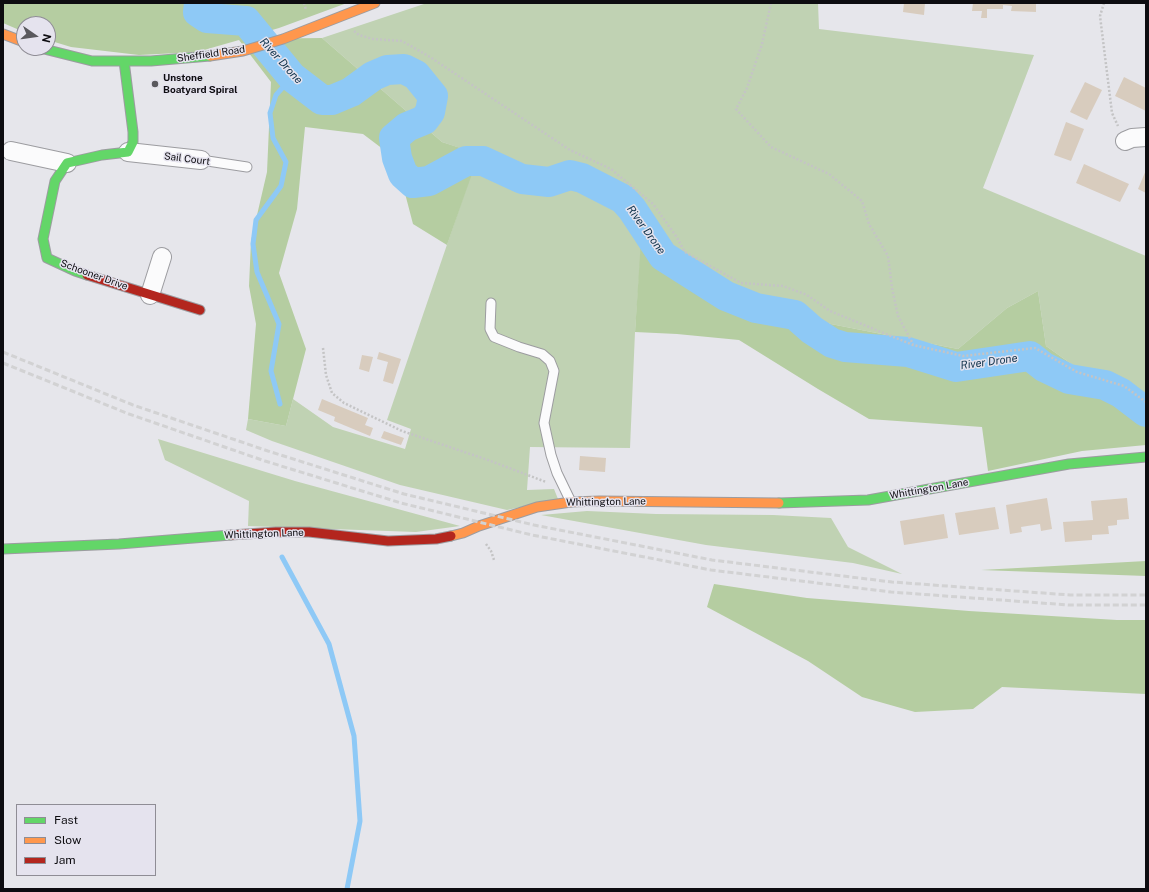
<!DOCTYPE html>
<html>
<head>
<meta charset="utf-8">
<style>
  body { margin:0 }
  #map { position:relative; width:1149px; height:892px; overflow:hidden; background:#e6e6eb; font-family:"Public Sans",sans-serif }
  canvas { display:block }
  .frame { position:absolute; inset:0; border:4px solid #0d0c10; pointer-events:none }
  .legend { position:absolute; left:16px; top:804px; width:140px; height:72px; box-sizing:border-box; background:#e5e3ee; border:1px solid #8f8d95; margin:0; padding:5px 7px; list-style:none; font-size:12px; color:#0d0c10 }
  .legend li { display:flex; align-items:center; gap:8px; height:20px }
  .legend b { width:20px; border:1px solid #8f8d95 }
  .north { position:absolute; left:16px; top:16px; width:40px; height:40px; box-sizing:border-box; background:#e5e3ee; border:1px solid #8f8d95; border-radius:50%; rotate:103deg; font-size:11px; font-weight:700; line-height:16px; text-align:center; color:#0d0c10 }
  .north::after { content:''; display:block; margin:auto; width:14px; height:18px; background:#59585d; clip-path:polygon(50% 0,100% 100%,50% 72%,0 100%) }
</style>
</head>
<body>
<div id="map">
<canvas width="1149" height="892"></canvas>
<div class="frame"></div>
<ul class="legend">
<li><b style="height:5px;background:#63d668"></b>Fast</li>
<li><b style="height:5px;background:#ff974d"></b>Slow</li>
<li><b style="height:5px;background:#b3261e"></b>Jam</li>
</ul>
<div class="north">N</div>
</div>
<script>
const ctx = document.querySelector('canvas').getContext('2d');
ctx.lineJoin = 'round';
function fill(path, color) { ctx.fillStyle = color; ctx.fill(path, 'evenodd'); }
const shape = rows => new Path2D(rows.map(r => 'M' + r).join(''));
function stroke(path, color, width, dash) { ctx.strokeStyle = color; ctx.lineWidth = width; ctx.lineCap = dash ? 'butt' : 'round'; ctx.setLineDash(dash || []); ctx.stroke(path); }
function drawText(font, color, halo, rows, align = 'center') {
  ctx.font = font + ' "Public Sans",sans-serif'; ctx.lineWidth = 3; ctx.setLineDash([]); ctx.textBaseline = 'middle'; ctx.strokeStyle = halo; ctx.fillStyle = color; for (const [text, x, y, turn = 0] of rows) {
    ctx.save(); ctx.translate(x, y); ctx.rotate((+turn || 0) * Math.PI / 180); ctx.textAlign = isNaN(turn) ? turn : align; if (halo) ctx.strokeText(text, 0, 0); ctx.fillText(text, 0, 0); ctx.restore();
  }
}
fill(shape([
  [427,3,818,3,819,29,1034,55,983,188,1146,256,1146,417,1046,346,1038,291,1007,308,958,349,790,316,689,280,643,224,635,332,630,448,530,447,527,490,554,489,558,499,507,510,400,485,272,441,246,430,248,419,286,426,293,399,333,427,405,449,411,429,387,420,478,154,442,142,322,38],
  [158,439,295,481,460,526,416,532,248,526,249,501,165,460],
  [587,511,656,514,773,515,831,518,848,547,902,574,853,563,706,545,541,515]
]), '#c0d2b3');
fill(shape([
  [3,3,347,3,279,28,241,39,322,38,442,142,479,154,447,245,413,224,396,159,363,134,305,127,297,209,279,273,306,349,286,426,248,419,256,324,249,286,251,241,267,172,271,82,239,40,197,52,139,55,71,47,48,40,48,24,24,24,24,32,3,23],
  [642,224,689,280,790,316,958,349,1007,308,1038,291,1046,346,1146,417,1146,445,1082,451,988,471,982,427,869,419,818,389,739,340,677,334,635,332],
  [1146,561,1146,576,981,570],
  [714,584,807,598,969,611,1117,620,1146,620,1146,694,1002,687,973,709,915,712,862,697,808,661,707,607]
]), '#b5cda1');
stroke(shape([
  [280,404,271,371,279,324,257,272,253,244,256,220,281,186,286,162,273,138,270,113,276,95,292,77],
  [282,557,329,644,354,736,360,821,347,889]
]), '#8ec9f6', 5);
stroke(shape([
  [199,3,198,12,207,18,246,21,292,77,322,100,332,100,351,92,373,76,387,70,404,69,416,75,433,96,430,112,424,120,407,127,394,138,397,158,403,174,413,183,429,181,466,161,483,161,522,179,549,182,570,175,582,178,623,199,632,209,663,256,726,296,756,308,795,315,812,330,832,343,845,347,908,352,956,367,1030,356,1044,367,1069,379,1105,385,1121,393,1146,412]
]), '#8ec9f6', 30);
fill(shape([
  [904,3,925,3,924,15,903,12],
  [973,3,1036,3,1036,12,1011,11,1012,6,1003,5,1003,9,987,9,987,18,981,18,982,11,972,11],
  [1124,77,1146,88,1146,111,1115,96],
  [1085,82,1102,90,1087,120,1070,112],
  [1066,122,1084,129,1071,161,1054,155],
  [1084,164,1129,184,1120,202,1076,183],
  [1146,170,1146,193,1138,189],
  [379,352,401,359,393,384,383,381,388,362,377,359],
  [362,355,373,357,369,372,359,369],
  [322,399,368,418,365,425,373,428,370,436,334,421,335,417,318,410],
  [384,431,404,438,401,445,381,438],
  [580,456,606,458,605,472,579,470],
  [1047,498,1052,529,1041,531,1040,524,1021,527,1022,532,1010,534,1006,505],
  [1127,498,1129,519,1117,520,1117,525,1108,526,1109,534,1092,535,1092,540,1065,542,1063,522,1093,520,1091,501],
  [995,507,999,529,959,535,955,513],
  [944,514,948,538,904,545,900,521]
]), '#d8ccbe');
const lane = shape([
  [201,160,247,167],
  [491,303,490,329,494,337,519,347,542,354,550,361,554,371,544,423,551,455,557,473,571,502]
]);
const street = shape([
  [1125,141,1132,138,1146,137],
  [11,151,67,163],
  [128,152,201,160],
  [150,295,162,257]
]);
const fast = shape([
  [40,48,92,61,151,61,210,56],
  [87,275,75,271,47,258,43,239,55,181,67,163,102,155,128,152,133,142,133,132,124,61],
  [779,503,868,500,1069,464,1146,457],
  [3,549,119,544,231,535]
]);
const slow = shape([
  [3,34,24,42],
  [210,56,243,51,283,39,375,3],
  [451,536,463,533,479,526,537,507,571,502,600,501,779,503]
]);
const jam = shape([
  [87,275,200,310],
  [231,535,276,532,309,532,388,541,436,539,451,536]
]);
stroke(lane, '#9c9ca0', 11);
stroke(street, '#9c9ca0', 20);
stroke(fast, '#9c9ca0', 11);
stroke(slow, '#9c9ca0', 11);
stroke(jam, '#9c9ca0', 11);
stroke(shape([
  [304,3,306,10],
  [771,3,762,44,747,88,736,109,771,147,829,174,862,201,869,224,888,256,892,288,898,316,913,344],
  [1104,3,1100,16,1112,113,1118,126],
  [354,31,359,35,373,39,402,41,430,57,570,150,611,169,653,204,676,236,685,252,741,283,783,286,807,295,830,311,913,345,963,356,1035,348,1077,372,1124,386,1146,402],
  [323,348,326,375,332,393,344,403,402,431,488,460,546,482],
  [486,544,491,551,494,560]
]), '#c4c4c5', 2.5, [2, 2]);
stroke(lane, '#fbfbfc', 9);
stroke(street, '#fbfbfc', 18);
stroke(fast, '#63d668', 9);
stroke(slow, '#ff974d', 9);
stroke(jam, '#b3261e', 9);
stroke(shape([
  [3,352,133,405,268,451,404,494,534,525,712,560,892,582,1070,595,1146,595],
  [3,363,129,414,265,461,401,503,532,535,711,570,891,592,1069,605,1146,605]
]), '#d2d2d3', 3, [6, 3]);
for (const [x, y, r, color] of [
  [155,84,4,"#59585d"]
]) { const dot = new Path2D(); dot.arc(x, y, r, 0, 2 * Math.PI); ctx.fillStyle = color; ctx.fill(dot); stroke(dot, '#e5e3ee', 1.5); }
drawText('10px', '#0d0c10', '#e5e3ee', [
  ["Sheffield Road",211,54,-8],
  ["Sail Court",187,159,7],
  ["Schooner Drive",94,275,20],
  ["Whittington Lane",929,489,-10],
  ["Whittington Lane",606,502,-1],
  ["Whittington Lane",264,534,-2]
]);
drawText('bold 10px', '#0d0c10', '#e5e3ee', [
  ["Unstone",163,78],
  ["Boatyard Spiral",163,90]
], 'left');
drawText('italic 11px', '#0d314a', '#e5e3ee', [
  ["River Drone",281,61,48],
  ["River Drone",646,230,54],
  ["River Drone",989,362,-8]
]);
</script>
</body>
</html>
